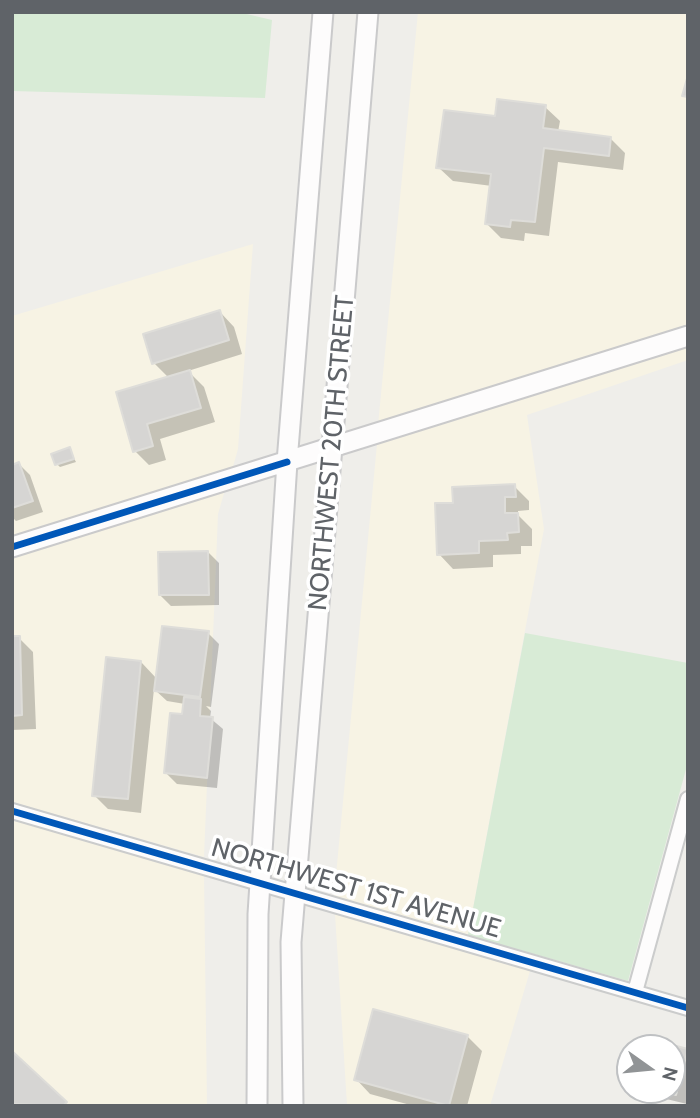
<!DOCTYPE html>
<html>
<head>
<meta charset="utf-8">
<style>
  body { margin:0 }
  #map { position:relative; width:700px; height:1118px; overflow:hidden; background:#efeeea; font-family:Cabin,sans-serif }
  canvas { display:block }
  .frame { position:absolute; inset:0; border:14px solid #5f6368; pointer-events:none }
  .north { position:absolute; left:616px; top:1034px; width:70px; height:70px; box-sizing:border-box; background:#fff; border:2px solid #bfc1c3; border-radius:50%; rotate:105deg; font-size:19px; font-weight:700; line-height:28px; text-align:center; color:#5f6368 }
  .north::after { content:''; display:block; margin:auto; width:24px; height:32px; background:#919496; clip-path:polygon(50% 0,100% 100%,50% 72%,0 100%) }
</style>
</head>
<body>
<div id="map">
<canvas width="700" height="1118"></canvas>
<div class="frame"></div>
<div class="north">N</div>
</div>
<script>
const ctx = document.querySelector('canvas').getContext('2d');
ctx.lineJoin = 'round';
function fill(path, color) { ctx.fillStyle = color; ctx.fill(path, 'evenodd'); }
const shape = rows => new Path2D(rows.map(r => 'M' + r).join(''));
function stroke(path, color, width, dash) { ctx.strokeStyle = color; ctx.lineWidth = width; ctx.lineCap = dash ? 'butt' : 'round'; ctx.setLineDash(dash || []); ctx.stroke(path); }
function drawText(font, color, halo, rows, align = 'center') {
  ctx.font = font + ' Cabin,sans-serif'; ctx.lineWidth = 7; ctx.setLineDash([]); ctx.textBaseline = 'middle'; ctx.strokeStyle = halo; ctx.fillStyle = color; for (const [text, x, y, turn = 0] of rows) {
    ctx.save(); ctx.translate(x, y); ctx.rotate((+turn || 0) * Math.PI / 180); ctx.textAlign = isNaN(turn) ? turn : align; if (halo) ctx.strokeText(text, 0, 0); ctx.fillText(text, 0, 0); ctx.restore();
  }
}
fill(shape([
  [418,12,688,12,688,327,378,425],
  [253,244,238,449,232,470,12,537,12,316],
  [688,346,688,360,527,415,544,529,468,935,334,896,377,444],
  [225,490,218,514,204,857,12,802,12,556],
  [12,820,204,875,207,1106,12,1106],
  [335,914,530,971,490,1106,347,1105]
]), '#f7f3e4');
fill(shape([
  [12,12,238,12,272,20,265,98,12,91],
  [525,633,688,663,688,762,628,981,468,935]
]), '#d8ebd6');
fill(shape([
  [545,107,560,121,558,132,610,138,625,153,623,170,558,162,549,236,525,233,524,241,501,238,487,224,492,186,453,181,438,167,497,118],
  [220,312,234,327,242,354,188,371,204,387,215,422,160,439,166,460,149,465,135,451,118,394,169,378,154,363],
  [69,449,76,462,60,467,57,464],
  [19,464,30,475,43,512,16,521,12,517,12,467],
  [514,486,529,501,529,510,518,511,518,515,532,529,532,546,521,546,521,554,493,555,493,567,453,569,439,554,455,504],
  [208,552,219,563,219,605,171,606,160,595],
  [208,633,219,644,211,707,206,706,211,711,210,718,223,729,217,788,177,784,166,773,185,704,167,701,154,689,141,813,108,809,94,795,141,662,157,679],
  [12,638,19,638,33,652,36,729,12,730],
  [467,1036,482,1051,467,1106,414,1106,370,1094,356,1079],
  [659,1043,688,1051,687,1104,658,1097,651,1090,672,1090,672,1048,657,1048],
  [12,1053,68,1106,15,1106,12,1103]
]), '#0003');
const building = shape([
  [688,75,688,97,682,96,688,75],
  [497,99,546,105,543,128,611,137,609,156,544,148,535,222,511,220,510,227,485,224,491,174,436,168,444,110,495,116,497,99],
  [220,310,229,340,152,364,143,334,220,310],
  [190,370,201,408,147,424,153,446,133,452,116,392,190,370],
  [70,447,74,459,55,465,51,454,70,447],
  [19,462,33,501,12,508,12,465,19,462],
  [515,484,516,497,505,497,505,513,518,513,519,532,507,533,508,540,479,541,479,553,437,555,435,503,453,503,452,487,515,484],
  [208,551,209,595,159,595,158,552,208,551],
  [162,626,209,631,200,697,154,691,162,626],
  [12,636,20,636,22,715,12,716,12,636],
  [106,657,141,661,128,799,92,796,106,657],
  [184,697,201,699,200,716,213,717,207,778,164,773,170,713,182,714,184,697],
  [373,1009,468,1035,449,1106,354,1080,373,1009],
  [657,1041,688,1049,676,1095,659,1090,672,1090,672,1048,656,1048,657,1041],
  [12,1051,67,1102,63,1106,12,1104,12,1051]
]);
fill(building, '#d6d5d3');
stroke(building, '#deddd9', 2);
const minor = shape([
  [12,811,688,1008],
  [635,992,688,799]
]);
const secondary = shape([
  [12,547,688,336],
  [257,1106,258,914,287,462,323,12],
  [293,1106,291,942,368,12]
]);
stroke(minor, '#cbcccc', 18);
stroke(secondary, '#cacacb', 23);
stroke(minor, '#fdfcfc', 14);
stroke(secondary, '#fdfcfc', 19);
stroke(shape([
  [12,547,287,462],
  [12,811,688,1008]
]), '#0057b8', 7);
drawText('26px', '#5f6368', '#fff', [
  ["NORTHWEST 20TH STREET",332,453,-85],
  ["NORTHWEST 1ST AVENUE",356,889,16]
]);
</script>
</body>
</html>
